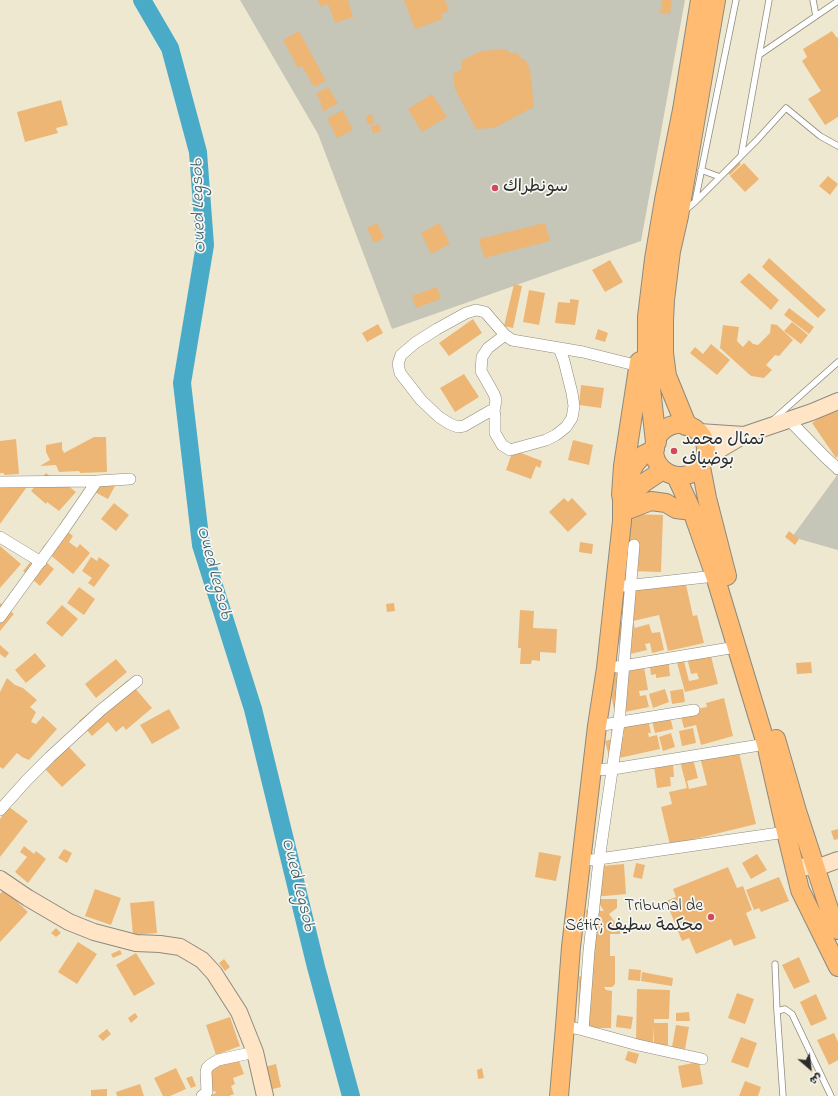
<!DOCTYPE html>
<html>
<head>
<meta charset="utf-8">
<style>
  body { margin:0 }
  #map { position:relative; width:838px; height:1096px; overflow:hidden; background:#efe8d0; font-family:"Indie Flower","Playpen Sans Arabic",sans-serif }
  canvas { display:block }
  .north { position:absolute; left:790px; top:1048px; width:40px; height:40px; -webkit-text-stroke:3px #f6f6f2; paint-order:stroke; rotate:152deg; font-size:11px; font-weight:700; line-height:16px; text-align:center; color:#2b2b2b }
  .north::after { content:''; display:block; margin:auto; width:14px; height:18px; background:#2b2b2b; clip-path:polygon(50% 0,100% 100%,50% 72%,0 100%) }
</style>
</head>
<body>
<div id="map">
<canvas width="838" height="1096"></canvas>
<div class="north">ش</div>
</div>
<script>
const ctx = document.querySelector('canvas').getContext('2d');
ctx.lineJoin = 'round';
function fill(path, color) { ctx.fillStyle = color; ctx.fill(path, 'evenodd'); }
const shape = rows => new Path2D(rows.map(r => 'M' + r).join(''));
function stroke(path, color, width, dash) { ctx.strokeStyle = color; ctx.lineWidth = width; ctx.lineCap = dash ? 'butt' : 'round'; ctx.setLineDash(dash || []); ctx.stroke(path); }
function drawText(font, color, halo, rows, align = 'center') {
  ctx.font = font + ' "Indie Flower","Playpen Sans Arabic",sans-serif'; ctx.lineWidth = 3.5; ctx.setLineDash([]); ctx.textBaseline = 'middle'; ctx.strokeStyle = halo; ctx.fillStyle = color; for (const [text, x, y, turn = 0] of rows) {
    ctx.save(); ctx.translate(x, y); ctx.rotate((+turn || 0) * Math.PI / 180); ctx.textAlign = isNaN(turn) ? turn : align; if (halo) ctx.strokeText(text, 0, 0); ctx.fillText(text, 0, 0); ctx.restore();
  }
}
fill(shape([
  [240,0,685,0,641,241,392,329,318,134],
  [838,474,838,550,792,537]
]), '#c5c5b8');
stroke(shape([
  [142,0,170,48,198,152,205,245,182,383,201,545,253,709,316,967,351,1096]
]), '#4aabc9', 18);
fill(shape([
  [318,0,348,0,353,17,335,23,328,4,321,7],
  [404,0,445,0,449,11,441,14,443,19,415,29],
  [662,0,672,0,670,14,660,13],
  [299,31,326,81,314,87,302,66,298,68,283,40],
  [832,31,837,38,838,37,838,117,825,125,808,99,821,91,802,61,807,57,803,49],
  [507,49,510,53,518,53,521,59,525,59,530,69,534,107,494,128,476,129,455,89,453,74,462,69,461,61,481,51],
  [328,87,338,103,324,111,320,105,322,104,316,94],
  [432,94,447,117,422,132,408,109],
  [61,100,68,125,56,128,58,133,25,142,17,112],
  [343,110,353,130,337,138,327,118],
  [372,114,374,123,368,125,366,116],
  [379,124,381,131,373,134,371,126],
  [738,161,741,164,730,175,727,172],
  [744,163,759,179,745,192,730,176],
  [828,176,838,184,830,195,819,186],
  [377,223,384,238,374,243,367,228],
  [439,223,450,244,431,254,421,233],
  [545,223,550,241,484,258,479,239],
  [769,258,826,310,818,318,762,267],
  [610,260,623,282,605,292,592,270],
  [749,273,779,300,771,310,740,282],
  [514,284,522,286,513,328,504,326],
  [437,287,441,299,416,308,412,296],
  [529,290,545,293,539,325,523,322],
  [570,299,579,300,575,325,555,323,558,302,570,303],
  [789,308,814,327,809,334,784,315],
  [473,319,482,333,449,356,439,343],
  [792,322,808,335,801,344,784,331],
  [378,324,383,333,367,342,362,333],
  [771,324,777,325,793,340,779,356,775,355,766,365,772,370,764,378,751,376,720,348,723,325,739,327,737,341,743,347,749,340,753,344,758,345,770,333],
  [598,329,608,333,605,342,595,339],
  [711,344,730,360,717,375,690,353,695,347,703,354],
  [464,374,479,397,455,412,440,388],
  [581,385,604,388,601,408,579,405],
  [838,406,838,456,836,458,812,423],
  [94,437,106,437,107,472,80,473,79,471,59,472,56,465,40,466,50,460,46,452,46,445,62,442,62,449,64,453],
  [16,439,19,474,4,475,4,473,0,473,0,441],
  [573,440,593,445,589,465,568,460],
  [513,450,542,461,540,468,536,466,531,479,506,470],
  [46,473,59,484,62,481,76,492,59,511,47,502,46,504,31,491],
  [94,475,115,486,108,499,87,488],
  [21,477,29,484,0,524,0,488],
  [564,498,568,502,572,498,587,514,568,532,549,512],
  [114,503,129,515,116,531,101,519],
  [630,514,663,515,661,572,628,571],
  [61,526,73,536,69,542,77,548,80,544,90,553,73,574,42,548],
  [789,531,799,539,795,545,785,537],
  [580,542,593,544,592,554,579,552],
  [0,546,21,564,0,588],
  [37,554,54,569,40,586,23,571],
  [91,557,97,561,99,557,110,565,94,587,88,583,92,578,82,571],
  [684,576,693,616,697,615,704,643,668,651,659,615,633,621,635,628,649,624,652,633,660,632,664,650,652,653,650,643,645,644,647,650,622,656,615,624,624,622,616,588],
  [79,587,95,599,84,615,67,603],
  [0,603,14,614,0,631],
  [394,603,395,611,387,612,386,604],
  [62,605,78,619,62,637,46,623],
  [520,610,534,611,533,628,557,629,556,653,540,652,540,661,532,660,531,664,520,664,521,648,518,648],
  [0,645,9,653,5,658,0,654],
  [710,652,718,684,685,692,676,659,683,657,689,681,699,679,697,673,691,674,687,658],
  [35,653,46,666,26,683,15,670],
  [668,657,670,676,656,678,656,674,651,675,649,659],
  [116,659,127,672,96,698,85,684],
  [811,662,812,673,797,674,796,663],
  [612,667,644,667,648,690,639,691,640,696,646,695,649,707,615,714,608,680,615,678],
  [7,678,15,685,23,688,37,700,30,707,36,712,31,722,36,724,43,716,57,729,29,760,22,757,17,753,3,769,0,767,0,692],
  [128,680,152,708,126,730,123,726,116,732,108,722,92,736,79,721],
  [665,689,669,702,653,708,649,694],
  [683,689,685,702,672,704,670,691],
  [724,698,733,736,701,745,696,725,684,728,681,717,697,709,707,707,706,703],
  [169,709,180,728,152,744,140,725],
  [647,715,651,733,648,733,649,737,657,735,660,749,610,760,605,741,624,736,623,733,612,736,611,730,620,727],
  [670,716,673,729,655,733,652,721],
  [693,728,696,743,682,746,679,731],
  [671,733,675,747,663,751,659,737],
  [69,747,86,765,62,787,45,769],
  [738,748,756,824,670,845,661,807,672,804,669,792,687,788,679,758,692,755,698,778,687,781,689,789,707,785,700,757],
  [673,764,674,777,670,777,671,786,657,788,654,766],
  [9,807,28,821,0,857,0,819],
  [838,829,838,839,834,840,831,831],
  [24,846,34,854,36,851,46,859,28,883,15,872,27,857,20,852],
  [64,849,72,853,67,863,58,858],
  [539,852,561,856,556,881,535,877],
  [757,854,767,870,751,879,742,863],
  [636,863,645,865,642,879,633,877],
  [624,864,626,894,594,897,592,867],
  [728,867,737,888,743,886,752,910,746,913,756,938,734,946,731,939,696,954,689,938,682,941,666,901,676,897,673,889],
  [779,877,789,901,761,912,759,908,754,910,746,890],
  [4,889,28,912,0,942,0,894],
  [95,889,121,898,111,925,85,916],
  [600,899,617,899,617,908,609,914,617,925,620,925,620,934,610,934,610,956,615,956,615,984,612,987,604,987,606,990,612,991,611,1028,578,1028,579,977,584,974,586,910,604,911,600,905],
  [154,901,157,933,133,935,130,903],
  [56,928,61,933,56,937,51,933],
  [78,942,97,954,77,984,58,972],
  [120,950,122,954,113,958,111,954],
  [136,953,155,984,134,996,116,965],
  [799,957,810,982,794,989,782,965],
  [224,959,230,967,225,971,219,963],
  [629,969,641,970,640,981,628,980],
  [642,972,673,978,672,986,641,981],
  [637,989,670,990,669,1019,654,1019,654,1023,668,1023,668,1045,654,1045,654,1026,653,1043,636,1042],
  [737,993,754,999,745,1024,728,1018],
  [816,994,827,1019,811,1026,800,1002],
  [689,1012,690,1021,676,1021,676,1013],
  [135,1013,138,1017,131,1023,128,1018],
  [617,1015,633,1017,631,1029,616,1027],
  [230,1017,240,1046,216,1055,206,1025],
  [676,1025,689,1027,685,1049,672,1047],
  [107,1029,111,1034,103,1041,98,1036],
  [834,1033,838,1042,838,1060,829,1065,817,1040],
  [741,1037,757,1043,748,1068,731,1062],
  [628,1051,639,1054,636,1064,625,1060],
  [236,1053,244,1074,233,1078,235,1084,231,1086,234,1094,229,1096,209,1096,216,1093,215,1091,207,1094,204,1073,214,1070,211,1061],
  [699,1062,703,1084,682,1088,678,1066],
  [276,1064,281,1087,261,1092,256,1069],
  [176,1068,186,1089,170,1096,163,1096,154,1078],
  [482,1068,484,1078,478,1079,477,1070],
  [192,1076,196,1086,191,1088,186,1078],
  [745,1081,761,1087,758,1096,739,1096],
  [140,1084,144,1096,117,1096,116,1092],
  [107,1089,107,1096,91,1096,91,1090]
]), '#edb675');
const lane = shape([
  [813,0,816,16],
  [759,55,838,1],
  [741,156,769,0],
  [701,170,720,177],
  [695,202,757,140,786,108,820,136,838,146],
  [684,211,695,202,736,0],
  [774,419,838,362],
  [775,964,777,1011,783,1096],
  [777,1011,785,1009,792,1014,831,1096]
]);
const street = shape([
  [559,348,564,361,572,393,574,406,572,418,566,427,556,435,546,440,510,450,502,445,495,433,495,416,494,411,490,411,464,426,458,427,450,424,439,417,421,400,400,373,398,364,401,355,415,343,437,329,466,313,476,310,485,312,505,335,512,340,583,352,639,366],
  [494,411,496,400,494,394,481,371,482,357,488,348,505,335],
  [789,420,824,456,838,469],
  [0,482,97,481,130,479],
  [0,537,41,562],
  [625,586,715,576],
  [0,617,64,529,97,481],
  [617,667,736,647],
  [597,726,694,710],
  [591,770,613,769,766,744],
  [0,810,27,780,50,757,101,710,137,681],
  [592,860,786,832],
  [565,1026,583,1030,589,951,599,860,619,723,634,545],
  [583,1030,638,1045,702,1059],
  [202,1096,207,1092,206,1072,207,1068,210,1065,218,1060,255,1052]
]);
const secondary = shape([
  [699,432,744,435],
  [704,461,717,451,744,435,812,412,838,401],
  [794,866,816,868,838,860],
  [0,879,28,898,69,922,94,932,136,943,160,944,180,947,202,960,214,973,239,1012,255,1052,265,1096]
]);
const primary = shape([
  '654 450a26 26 0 1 1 52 0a26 26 0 1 1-52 0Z',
  [701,467,707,498,727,576],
  [676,476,692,511,715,576,766,744,786,832,800,890,838,967],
  [626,507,631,494,645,482,663,470],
  [625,511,651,501,666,503,676,509,692,511],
  [776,739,797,811,832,918,838,930],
  [559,1096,565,1026,571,947,597,726,606,668,622,521,622,495,629,476,635,464,643,455,655,449]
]);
const highway = shape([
  [686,425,666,376,663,353,663,321,664,300,670,251,678,216,715,0],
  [656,442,648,370,648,317,655,259,665,200,683,110,701,0],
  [622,495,624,466,640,362]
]);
stroke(lane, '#8d8a7e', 7);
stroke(street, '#8d8a7e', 12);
stroke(secondary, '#8d8a7e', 18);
stroke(primary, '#8d8a7e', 20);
stroke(highway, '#8d8a7e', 22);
stroke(lane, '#fff', 5.5);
stroke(street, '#fff', 11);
stroke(secondary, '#ffe4c6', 16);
stroke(primary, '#febb71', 18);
stroke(highway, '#febb71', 20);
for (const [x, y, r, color] of [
  [495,188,4,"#d1495b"],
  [674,451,4,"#d1495b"],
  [711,917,4,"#d1495b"]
]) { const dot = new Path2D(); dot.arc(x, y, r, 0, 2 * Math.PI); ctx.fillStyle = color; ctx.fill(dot); stroke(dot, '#f6f6f2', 1.5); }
drawText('17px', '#2b2b2b', '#f6f6f2', [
  ["سونطراك",503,188],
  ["تمثال محمد",682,441],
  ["بوضياف",682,461],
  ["Tribunal de",703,907,"right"],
  ["Sétif; محكمة سطيف",703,927,"right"]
], 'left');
drawText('italic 18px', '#375e6a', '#f6f6f2', [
  ["Oued Legsob",200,206,-92],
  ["Oued Legsob",213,573,75],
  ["Oued Legsob",297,885,76]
]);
</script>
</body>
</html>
